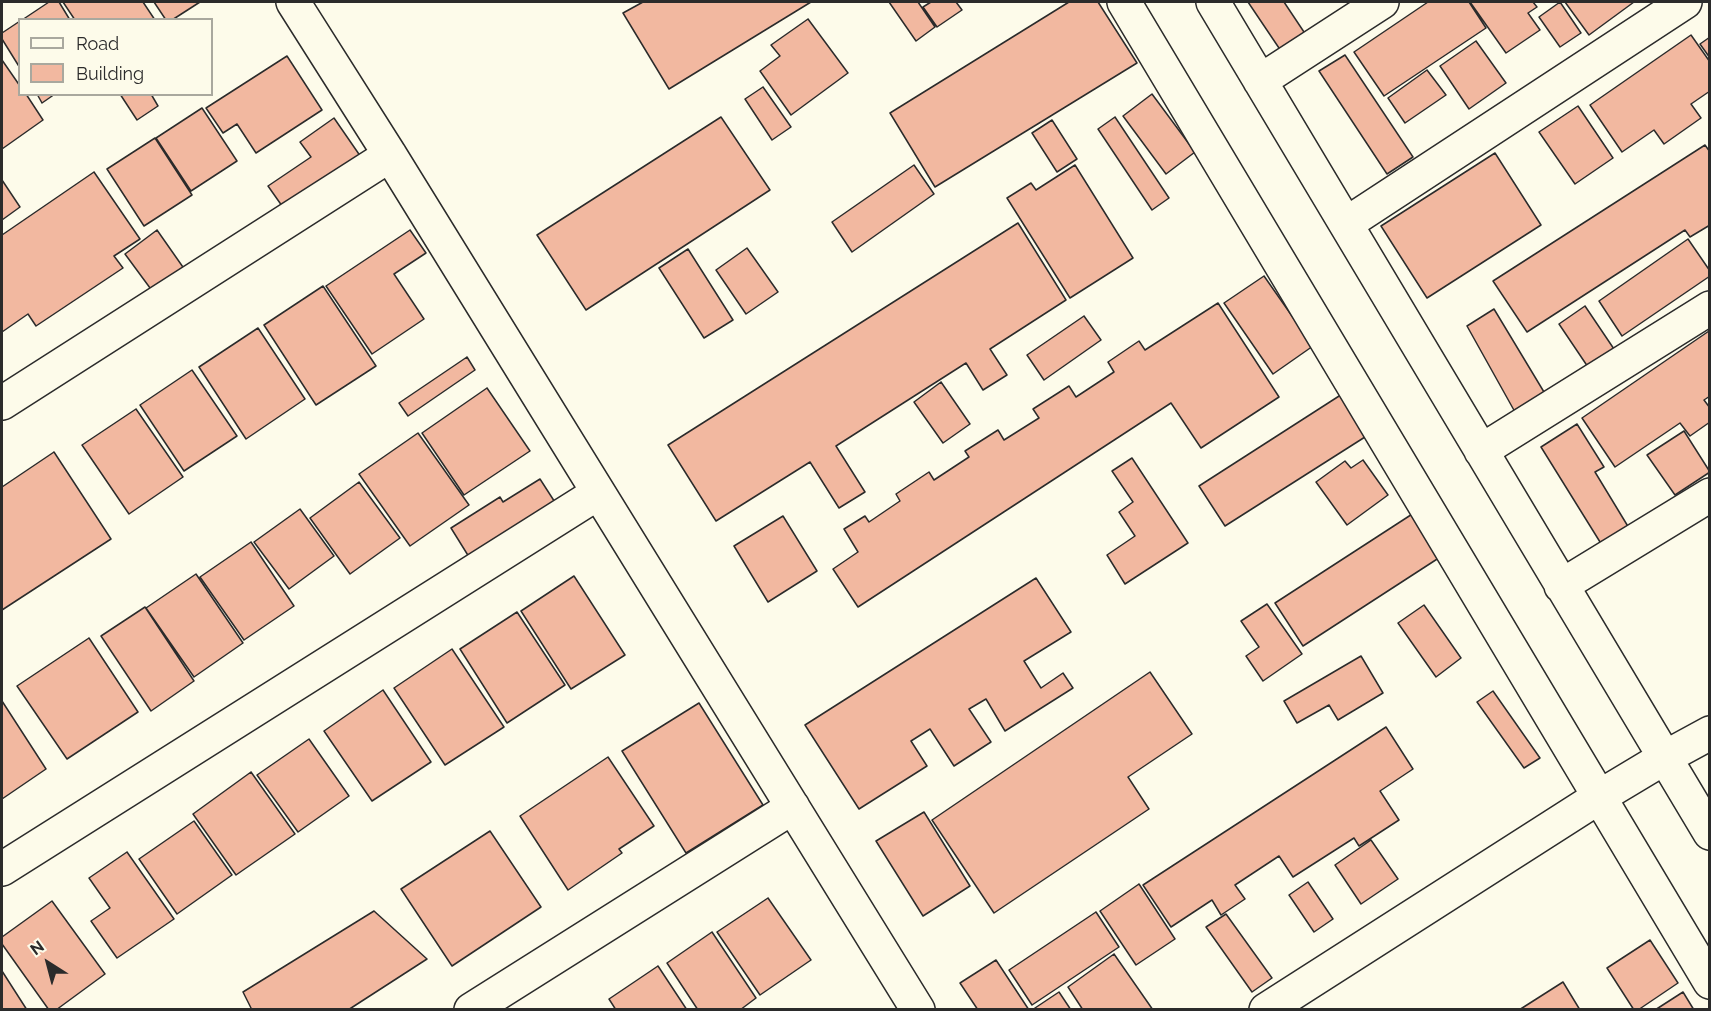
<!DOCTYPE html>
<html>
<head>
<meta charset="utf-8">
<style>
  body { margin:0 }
  #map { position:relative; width:1711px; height:1011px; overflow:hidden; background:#fdfbea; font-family:Raleway,sans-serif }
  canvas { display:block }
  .frame { position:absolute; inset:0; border:3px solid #2b2b2b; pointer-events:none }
  .legend { position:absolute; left:18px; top:18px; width:195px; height:78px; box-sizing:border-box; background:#fdfbea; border:2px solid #a9a89e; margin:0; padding:8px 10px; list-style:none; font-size:18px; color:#2b2b2b }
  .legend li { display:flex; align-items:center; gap:12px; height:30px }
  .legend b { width:30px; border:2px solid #a9a89e }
  .north { position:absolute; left:18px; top:933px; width:60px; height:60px; -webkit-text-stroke:4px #fdfbea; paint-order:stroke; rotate:324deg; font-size:16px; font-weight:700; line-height:24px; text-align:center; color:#2b2b2b }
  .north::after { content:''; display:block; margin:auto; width:21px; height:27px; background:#2b2b2b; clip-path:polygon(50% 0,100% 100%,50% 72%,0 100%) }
</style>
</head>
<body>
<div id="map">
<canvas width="1711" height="1011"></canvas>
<div class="frame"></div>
<ul class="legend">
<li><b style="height:8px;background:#fdfbea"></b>Road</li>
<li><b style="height:16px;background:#f2b8a0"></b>Building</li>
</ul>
<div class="north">N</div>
</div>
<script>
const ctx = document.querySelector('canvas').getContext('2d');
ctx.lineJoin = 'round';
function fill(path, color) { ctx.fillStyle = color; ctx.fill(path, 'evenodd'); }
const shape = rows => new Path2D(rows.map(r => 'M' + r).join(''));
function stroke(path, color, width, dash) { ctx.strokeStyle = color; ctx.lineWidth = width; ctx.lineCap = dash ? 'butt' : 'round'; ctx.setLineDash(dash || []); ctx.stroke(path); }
const building = shape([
  [49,2,59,2,70,20,22,20,49,2],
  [63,2,143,2,155,20,75,20,63,2],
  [154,2,200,2,172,20,166,20,154,2],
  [643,2,811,2,669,89,623,13,643,2],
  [889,2,918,2,935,27,916,41,889,2],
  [931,2,956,2,962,10,937,27,923,7,931,2],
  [1069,2,1098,2,1137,63,935,187,890,113,1069,2],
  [1248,2,1284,2,1306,35,1281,51,1248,2],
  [1428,2,1469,2,1486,28,1384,96,1354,52,1428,2],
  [1470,2,1533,2,1537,7,1528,13,1540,30,1506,53,1470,2],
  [1560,2,1581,33,1560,47,1539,17,1560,2],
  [1565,2,1634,2,1589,35,1565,2],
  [808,19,848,73,791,115,760,71,780,56,771,45,808,19],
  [20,21,20,68,2,39,2,33,20,21],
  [1691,35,1710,62,1710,91,1691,104,1701,118,1664,144,1654,130,1622,152,1590,105,1691,35],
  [1710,37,1710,58,1700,44,1710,37],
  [1476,41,1506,83,1469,109,1440,66,1476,41],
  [1345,55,1413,157,1387,174,1319,71,1345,55],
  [287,56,322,110,256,153,237,124,223,133,206,108,287,56],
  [2,60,20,86,20,94,26,94,43,120,2,149,2,60],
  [1427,70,1446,95,1405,123,1388,98,1427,70],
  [763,87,791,127,772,140,745,99,763,87],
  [37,94,55,94,42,103,37,94],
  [120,94,151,94,158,106,137,120,120,94],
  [1152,94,1195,152,1166,174,1123,116,1152,94],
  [1578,106,1613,158,1575,184,1539,132,1578,106],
  [202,108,237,161,191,191,156,138,202,108],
  [721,117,770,190,586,310,537,235,721,117],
  [1115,117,1169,198,1152,210,1098,129,1115,117],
  [334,118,363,160,287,213,268,186,311,157,300,142,334,118],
  [1052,120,1077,159,1057,172,1032,133,1052,120],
  [155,138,192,195,144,226,107,169,155,138],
  [1705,145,1710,152,1710,225,1690,237,1685,230,1527,332,1493,281,1705,145],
  [1495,153,1541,225,1427,298,1381,226,1495,153],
  [914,165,934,194,852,252,832,222,914,165],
  [1075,165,1133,258,1070,298,1007,198,1031,183,1036,190,1075,165],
  [94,172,140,239,114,256,123,268,36,326,28,314,2,332,2,235,94,172],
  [2,180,20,207,2,220,2,180],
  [1018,223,1066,300,990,349,1007,375,983,390,966,363,836,446,865,492,839,508,810,462,716,521,668,445,1018,223],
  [157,230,185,270,153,292,125,254,157,230],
  [410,230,426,253,394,274,424,319,372,354,326,286,410,230],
  [1688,239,1710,271,1710,276,1622,336,1599,301,1688,239],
  [747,248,778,292,746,314,716,270,747,248],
  [688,249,733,320,704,338,659,268,688,249],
  [1264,276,1313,346,1273,374,1224,303,1264,276],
  [323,286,376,366,316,405,264,325,323,286],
  [1218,303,1279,397,1201,448,1171,403,858,607,833,569,858,552,844,529,865,516,869,522,900,501,896,494,929,472,934,480,969,457,965,451,998,430,1004,440,1039,418,1033,409,1069,386,1076,397,1114,372,1108,362,1139,341,1145,350,1218,303],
  [1585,306,1616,352,1590,370,1559,324,1585,306],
  [1494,309,1544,392,1515,412,1467,326,1494,309],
  [1084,316,1101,340,1044,380,1027,355,1084,316],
  [258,328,305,399,246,439,199,367,258,328],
  [1709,331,1710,396,1704,400,1710,408,1710,422,1690,436,1680,423,1615,467,1582,418,1709,331],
  [467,357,475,370,408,416,399,403,467,357],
  [192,370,237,436,184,471,140,405,192,370],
  [941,382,970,424,943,443,914,402,941,382],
  [487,388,530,451,464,495,422,433,487,388],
  [1350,389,1376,430,1225,526,1199,486,1350,389],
  [136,409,183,477,129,514,82,445,136,409],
  [1577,424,1604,467,1595,472,1632,533,1605,550,1541,447,1577,424],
  [1684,431,1710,472,1675,495,1647,455,1684,431],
  [418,433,469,505,410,546,359,474,418,433],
  [54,452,111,539,2,610,2,487,54,452],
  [1132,458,1188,543,1125,584,1107,555,1135,536,1119,512,1133,502,1112,471,1132,458],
  [1363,460,1388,495,1347,525,1316,482,1345,461,1351,468,1363,460],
  [540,479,560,510,474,565,451,528,500,497,503,502,540,479],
  [359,482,400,538,350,574,310,518,359,482],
  [300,509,334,556,289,589,254,542,300,509],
  [1420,509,1448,552,1303,646,1275,603,1420,509],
  [783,516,817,571,768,602,734,546,783,516],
  [251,542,294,606,244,640,200,577,251,542],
  [196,574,243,643,194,677,146,608,196,574],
  [574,576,625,655,571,689,521,611,574,576],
  [1036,578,1071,632,1024,661,1041,688,1063,673,1073,688,1005,731,986,699,969,709,991,742,954,766,930,729,911,741,927,766,859,809,805,725,1036,578],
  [1267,604,1302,654,1263,681,1246,656,1259,647,1241,621,1267,604],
  [1424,605,1461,658,1436,677,1398,623,1424,605],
  [145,607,194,681,151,711,101,636,145,607],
  [517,612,565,685,507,723,460,649,517,612],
  [89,638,138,712,67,759,17,686,89,638],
  [452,649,504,727,445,765,394,688,452,649],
  [1361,656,1383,693,1338,720,1329,705,1297,723,1284,701,1361,656],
  [1150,672,1192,734,1128,777,1149,809,994,913,932,820,1150,672],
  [383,690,431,762,372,801,324,731,383,690],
  [1493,691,1540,758,1524,768,1477,702,1493,691],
  [2,701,46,769,2,799,2,701],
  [699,703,763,805,686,853,622,751,699,703],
  [1386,727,1413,769,1380,791,1399,820,1359,846,1354,838,1293,877,1279,856,1235,885,1245,899,1221,915,1212,900,1171,927,1143,885,1386,727],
  [309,739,349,796,298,832,257,775,309,739],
  [608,757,654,826,619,849,622,853,568,890,520,816,608,757],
  [251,772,295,834,236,875,193,814,251,772],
  [924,812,970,886,923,916,876,841,924,812],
  [194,821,232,875,177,914,139,859,194,821],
  [490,831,541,907,452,966,401,889,490,831],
  [1371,840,1398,879,1361,904,1335,865,1371,840],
  [127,852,174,919,117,958,91,921,110,908,89,878,127,852],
  [1308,882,1333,919,1314,932,1289,895,1308,882],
  [1139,884,1175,939,1136,965,1100,911,1139,884],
  [768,898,811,960,760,995,717,932,768,898],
  [52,901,105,974,56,1010,49,1010,2,944,2,937,52,901],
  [374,911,427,959,348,1010,252,1010,243,992,374,911],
  [1096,912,1119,947,1032,1005,1009,970,1096,912],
  [1226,914,1272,978,1252,992,1206,927,1226,914],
  [712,932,756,998,740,1010,698,1010,667,963,712,932],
  [1650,940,1678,983,1638,1010,1634,1010,1607,968,1650,940],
  [1114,954,1153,1010,1083,1010,1068,987,1114,954],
  [996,960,1029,1010,978,1010,960,983,996,960],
  [658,966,687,1010,616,1010,609,999,658,966],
  [2,971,27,1010,2,1010,2,971],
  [1563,982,1580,1010,1519,1010,1563,982],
  [1059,992,1071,1010,1032,1010,1059,992],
  [1683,992,1694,1010,1655,1010,1683,992]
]);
fill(building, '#f2b8a0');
stroke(building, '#2b2b2b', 1.5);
const minor = shape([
  [293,2,390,155,918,1010],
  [1124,2,1710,982],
  [1213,2,1710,833],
  [1260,81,1382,2],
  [1346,224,1685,2],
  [2,403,390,155],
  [1481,451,1710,308],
  [1561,586,1710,495],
  [2,869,598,493],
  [471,1010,793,807],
  [1266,1010,1599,797,1664,758,1710,733]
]);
stroke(minor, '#2b2b2b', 36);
stroke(minor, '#fdfbea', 33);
</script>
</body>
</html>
